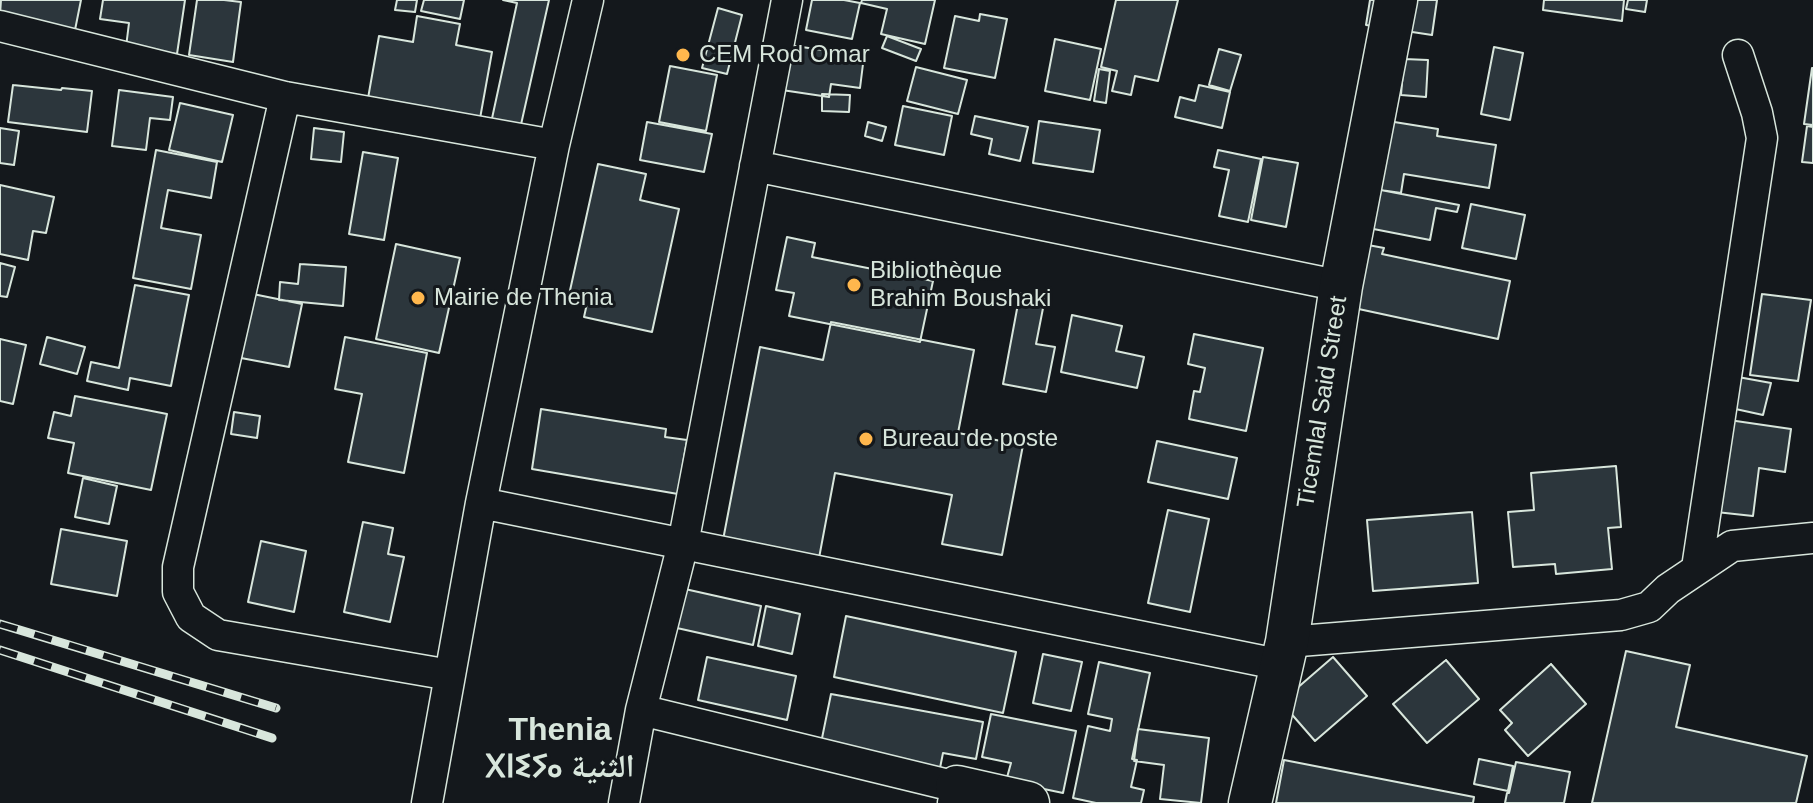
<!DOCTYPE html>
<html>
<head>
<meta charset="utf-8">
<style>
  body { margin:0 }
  canvas { display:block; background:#14181c }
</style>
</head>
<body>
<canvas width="1813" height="803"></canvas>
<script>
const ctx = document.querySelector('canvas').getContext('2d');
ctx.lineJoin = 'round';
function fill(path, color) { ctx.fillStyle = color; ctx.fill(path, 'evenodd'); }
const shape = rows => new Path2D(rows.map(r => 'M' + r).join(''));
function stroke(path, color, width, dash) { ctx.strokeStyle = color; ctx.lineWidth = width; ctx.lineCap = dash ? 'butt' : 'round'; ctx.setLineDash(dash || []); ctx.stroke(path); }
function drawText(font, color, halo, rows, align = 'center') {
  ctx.font = font + ' Arial,"Noto Naskh Arabic","Noto Sans Tifinagh",sans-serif'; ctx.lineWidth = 6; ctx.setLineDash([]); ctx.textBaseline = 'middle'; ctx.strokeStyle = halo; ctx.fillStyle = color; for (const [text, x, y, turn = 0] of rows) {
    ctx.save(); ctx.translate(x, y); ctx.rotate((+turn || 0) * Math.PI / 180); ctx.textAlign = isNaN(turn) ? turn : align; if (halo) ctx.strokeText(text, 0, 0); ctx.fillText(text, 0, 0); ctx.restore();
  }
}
const building = shape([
  [1,0,81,0,75,30,0,15,1,0],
  [103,0,185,0,177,54,126,47,129,23,100,19,103,0],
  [197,0,224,0,241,2,233,62,189,55,197,0],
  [397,0,417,0,415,12,395,10,397,0],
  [424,0,464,0,460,19,421,11,424,0],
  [503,0,549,0,520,129,491,123,517,3,503,0],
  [812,0,844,0,860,3,852,39,806,30,812,0],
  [862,0,935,0,925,44,881,34,887,9,861,3,862,0],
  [1116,0,1178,0,1158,81,1135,76,1131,95,1112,91,1117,71,1101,67,1116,0],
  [1370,0,1437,0,1432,35,1366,25,1370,0],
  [1544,0,1624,0,1622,21,1543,10,1544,0],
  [1628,0,1647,0,1645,12,1626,9,1628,0],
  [718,8,742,15,727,74,702,68,718,8],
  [980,14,1007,19,995,78,944,68,955,16,979,21,980,14],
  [417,16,460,24,456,45,492,52,479,124,367,104,379,36,413,42,417,16],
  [887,36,921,49,916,61,882,48,887,36],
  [1055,39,1101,49,1090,100,1045,91,1055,39],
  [781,44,864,56,860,88,831,84,829,97,775,89,781,44],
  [1494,47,1523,53,1510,120,1481,114,1494,47],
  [1219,49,1241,55,1230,91,1209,85,1219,49],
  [1404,59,1428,60,1426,97,1401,95,1404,59],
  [670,66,717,75,706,131,659,122,670,66],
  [916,67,967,80,958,114,907,101,916,67],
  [1812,68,1813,68,1813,125,1804,124,1812,68],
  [1099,69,1110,71,1106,103,1094,101,1099,69],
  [13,85,61,90,62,88,92,91,87,132,8,122,13,85],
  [1199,85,1230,92,1222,128,1175,117,1180,97,1195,101,1199,85],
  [119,90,173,97,170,120,150,118,146,150,112,146,119,90],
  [822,94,850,95,849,112,822,111,822,94],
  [180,103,233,115,222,162,169,150,180,103],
  [903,106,952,116,944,155,895,145,903,106],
  [975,116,1028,127,1020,161,989,154,992,139,971,134,975,116],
  [1363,117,1438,129,1437,136,1496,145,1489,188,1404,174,1401,193,1353,186,1363,117],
  [1039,121,1100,130,1093,172,1033,163,1039,121],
  [647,122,712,134,704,172,640,160,647,122],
  [868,122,886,127,882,141,865,136,868,122],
  [1807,126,1813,127,1813,163,1802,162,1807,126],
  [0,128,19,131,14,165,0,163,0,128],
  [314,128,344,132,341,162,311,159,314,128],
  [156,150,217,162,211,198,168,190,161,228,201,235,191,289,133,278,156,150],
  [1218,150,1261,159,1248,222,1219,216,1229,170,1214,167,1218,150],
  [363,152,398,158,384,240,349,234,363,152],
  [1263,157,1298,163,1286,227,1251,220,1263,157],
  [598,164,646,174,640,200,679,209,652,332,584,317,588,299,569,295,598,164],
  [0,185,54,197,46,233,33,231,28,260,0,254,0,185],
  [1360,186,1459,205,1457,212,1436,208,1430,240,1353,225,1360,186],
  [1471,204,1525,215,1516,259,1462,248,1471,204],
  [787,237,815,243,812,257,933,281,920,342,789,316,794,293,776,290,787,237],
  [396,244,460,258,439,353,376,339,396,244],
  [1368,245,1384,248,1382,254,1510,281,1498,339,1354,308,1368,245],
  [0,263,15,267,7,297,0,296,0,263],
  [300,264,346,267,343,306,279,300,280,282,298,284,300,264],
  [135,285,189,295,171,386,130,378,128,390,87,381,91,362,119,368,135,285],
  [1020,293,1045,298,1036,344,1055,347,1046,392,1003,384,1020,293],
  [253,294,302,304,289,367,241,358,253,294],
  [1762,294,1811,300,1798,381,1750,375,1762,294],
  [1072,315,1122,326,1116,351,1144,357,1137,388,1061,372,1072,315],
  [831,322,974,350,958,433,1023,445,1002,555,942,544,952,495,835,473,819,558,723,540,760,347,823,360,831,322],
  [1194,334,1263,348,1246,431,1189,419,1194,391,1200,392,1205,368,1188,364,1194,334],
  [47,337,85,347,77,374,40,364,47,337],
  [345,337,427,353,404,473,348,462,362,394,335,389,345,337],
  [0,339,26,345,13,404,0,401,0,339],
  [1738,377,1771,383,1763,415,1731,408,1738,377],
  [75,396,167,414,151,490,68,473,74,443,48,438,54,412,71,416,75,396],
  [541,409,666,429,665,437,687,440,678,494,532,469,541,409],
  [234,412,260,416,257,438,231,434,234,412],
  [1729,420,1791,429,1785,472,1759,468,1753,516,1716,512,1729,420],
  [1157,441,1237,458,1228,499,1148,482,1157,441],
  [1616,466,1621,527,1608,528,1612,569,1556,574,1555,564,1513,567,1508,512,1534,510,1531,473,1616,466],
  [83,478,117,486,109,524,75,517,83,478],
  [1168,510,1209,519,1190,612,1148,603,1168,510],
  [1472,512,1478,583,1373,591,1367,520,1472,512],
  [363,522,393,528,388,554,404,557,390,622,344,612,363,522],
  [61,529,127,541,117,596,51,584,61,529],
  [261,541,306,551,294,612,248,602,261,541],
  [676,587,761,606,753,645,668,626,676,587],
  [766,606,800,614,792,654,758,646,766,606],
  [846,616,1016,652,1003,713,834,677,846,616],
  [1626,651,1690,665,1676,727,1807,756,1796,803,1592,803,1626,651],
  [1043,654,1082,662,1071,711,1033,703,1043,654],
  [707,657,796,676,787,720,698,700,707,657],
  [1333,657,1367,696,1315,741,1281,702,1333,657],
  [1446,660,1479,699,1427,743,1393,704,1446,660],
  [1099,662,1150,673,1132,759,1137,760,1131,787,1144,790,1141,803,1096,803,1073,798,1088,726,1110,731,1112,719,1088,714,1099,662],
  [1551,664,1586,704,1528,756,1505,730,1512,723,1500,710,1551,664],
  [831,694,983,722,976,759,943,753,939,773,820,748,831,694],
  [991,714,1076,731,1063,793,1006,781,1011,763,982,757,991,714],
  [1138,729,1209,738,1201,803,1160,799,1164,765,1134,761,1138,729],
  [1479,759,1513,766,1508,791,1474,784,1479,759],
  [1284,760,1474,797,1473,803,1276,803,1284,760],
  [1516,762,1570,772,1564,803,1505,803,1507,793,1509,793,1516,762]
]);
fill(building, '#2c363c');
stroke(building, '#d8e6dc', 2);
const minor = shape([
  [0,26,285,97,554,145],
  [285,97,178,567,178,592,191,617,218,635,450,675],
  [755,166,1341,286],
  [481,503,1282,665],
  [1697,568,1762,138,1757,113,1738,55],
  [1287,642,1621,615,1649,607,1668,589,1732,546,1813,538],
  [641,710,957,787,953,803],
  [427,803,481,503,554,145,588,0],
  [624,803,641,710,683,544,787,0]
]);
const secondary = shape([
  [957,787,1028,803],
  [1250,803,1287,642,1341,286,1396,0]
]);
stroke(minor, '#d8e6dc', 33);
stroke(secondary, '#d8e6dc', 45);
stroke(minor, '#14181c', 30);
stroke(secondary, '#14181c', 42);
const rail = shape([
  [0,624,276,708],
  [0,650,272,738]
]);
stroke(rail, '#d8e6dc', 9);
stroke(rail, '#14181c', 6, [18]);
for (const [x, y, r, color] of [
  [683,55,8,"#ffb74d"],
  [854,285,8,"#ffb74d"],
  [418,298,8,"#ffb74d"],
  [866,439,8,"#ffb74d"]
]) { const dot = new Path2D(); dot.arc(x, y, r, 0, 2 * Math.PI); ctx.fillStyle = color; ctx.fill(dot); stroke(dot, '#14181c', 3); }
drawText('24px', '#d8e6dc', '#14181c', [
  ["CEM Rod Omar",699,55],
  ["Bibliothèque",870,271],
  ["Brahim Boushaki",870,299],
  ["Mairie de Thenia",434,298],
  ["Bureau de poste",882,439]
], 'left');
drawText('24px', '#d8e6dc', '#14181c', [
  ["Ticemlal Said Street",1323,402,-81]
]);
drawText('bold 32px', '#d8e6dc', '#14181c', [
  ["Thenia",560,731],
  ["ⵝⵏⵉⵢⴰ الثنية",560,768]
]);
</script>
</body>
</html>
